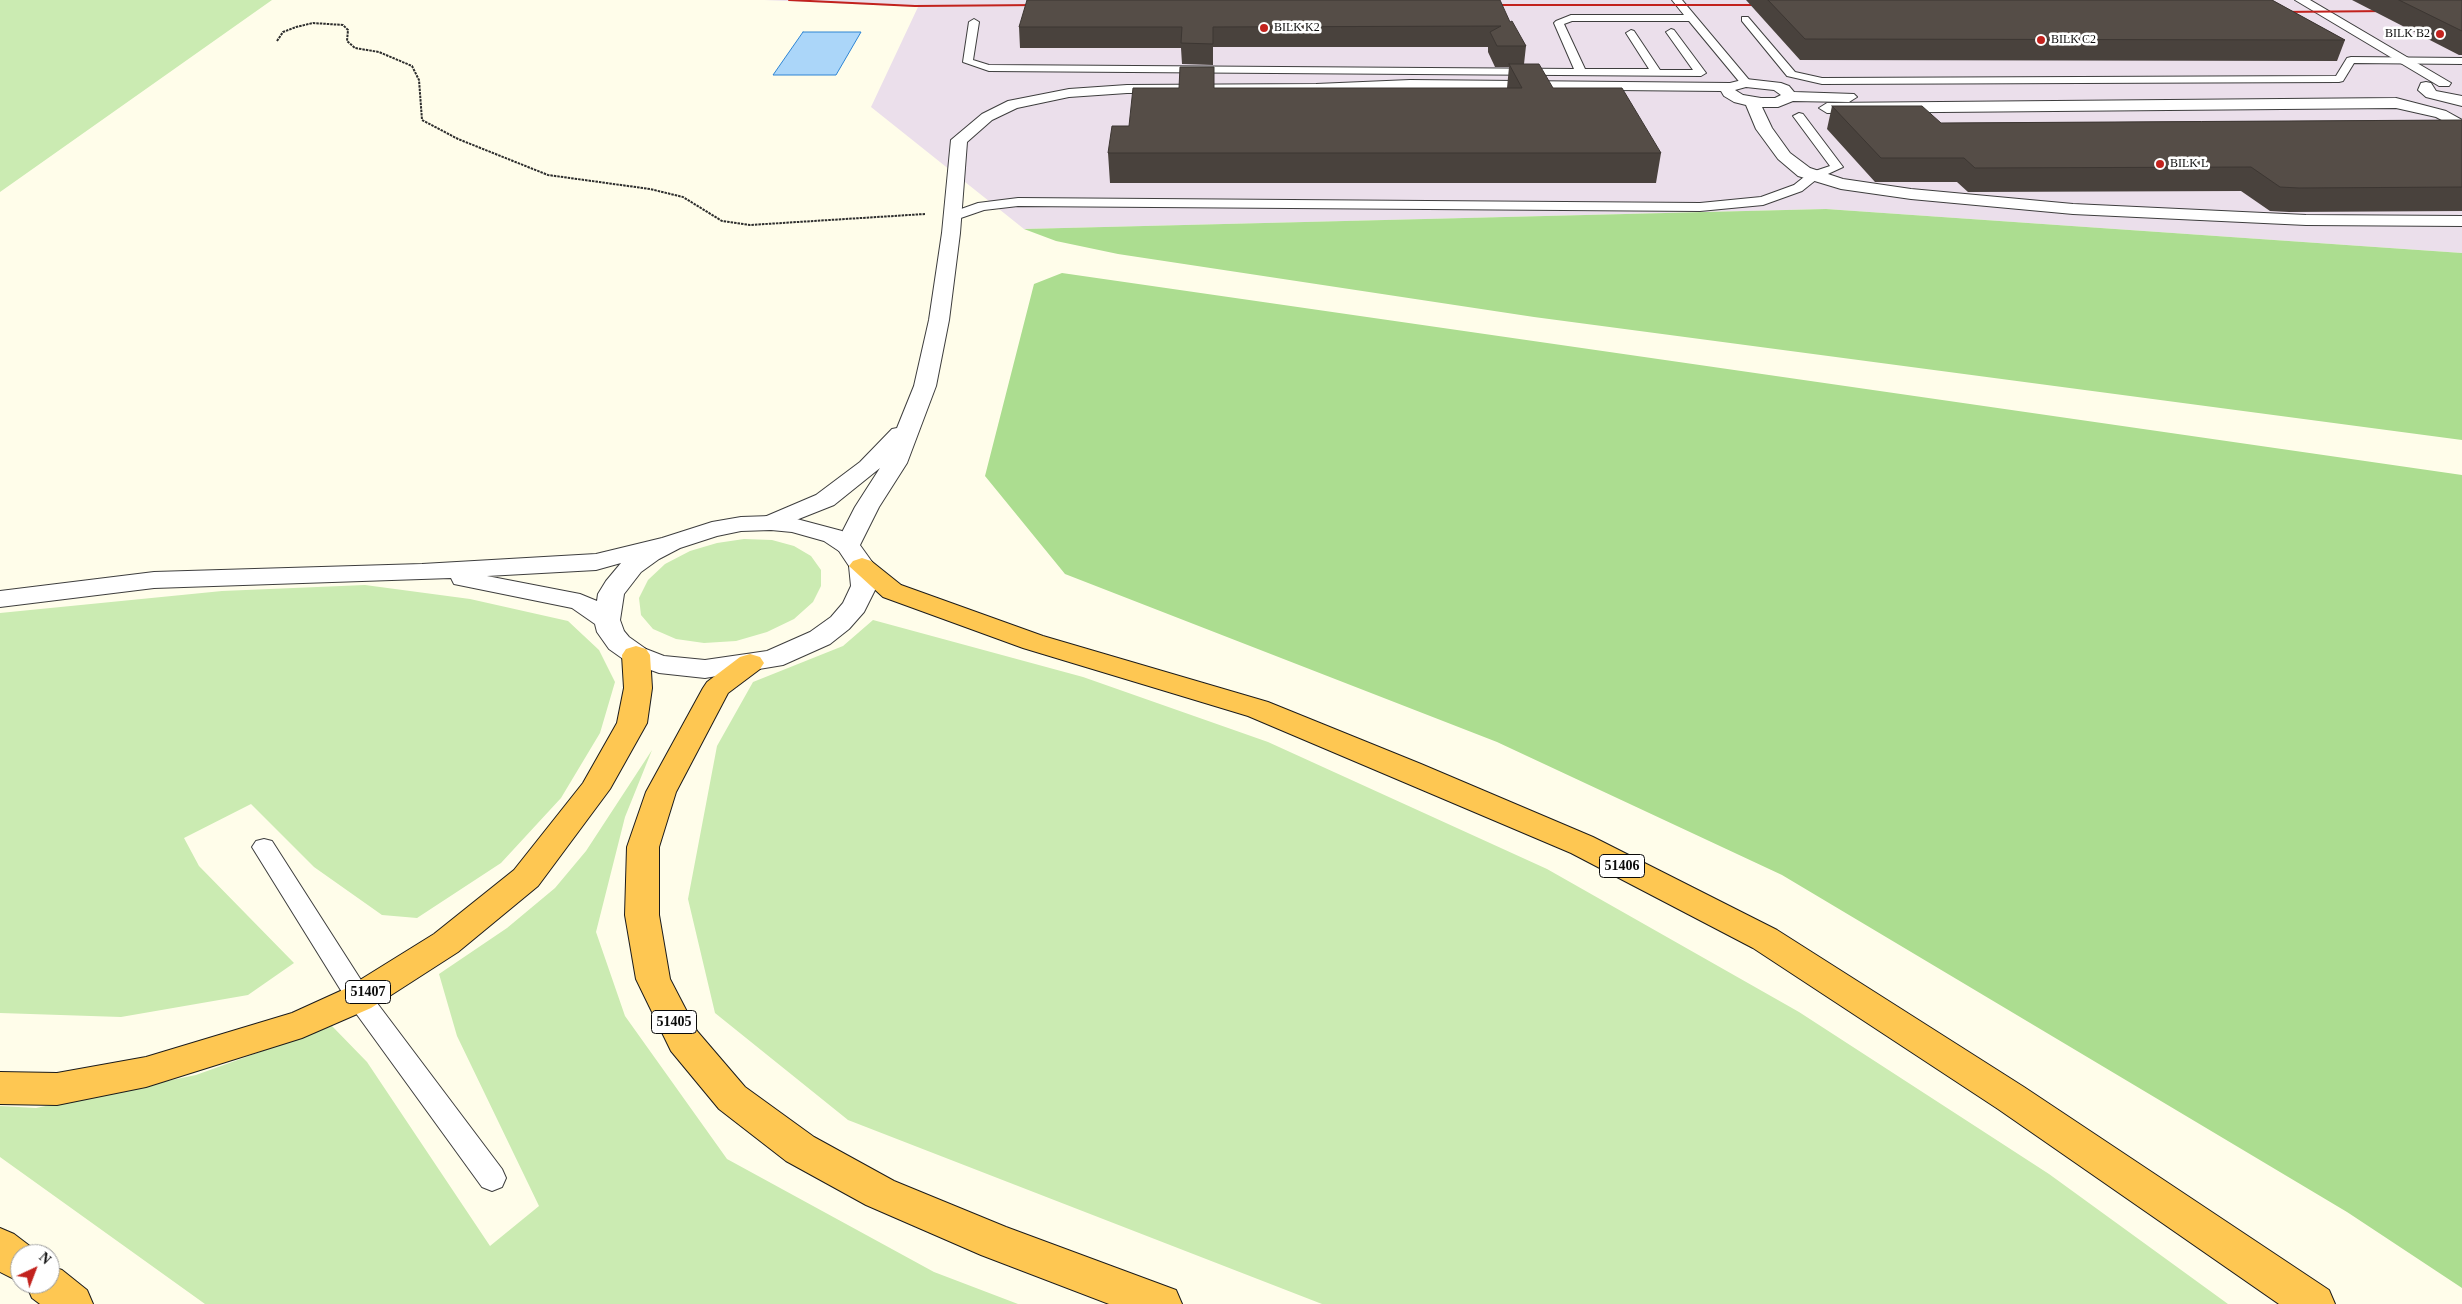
<!DOCTYPE html>
<html>
<head>
<meta charset="utf-8">
<style>
  body { margin:0 }
  #map { position:relative; width:2462px; height:1304px; overflow:hidden; background:#fffdea; font-family:"Times New Roman",serif }
  canvas { display:block }
  .north { position:absolute; left:10px; top:1244px; width:50px; height:50px; box-sizing:border-box; background:#fff; border:1px solid #9d9d9d; border-radius:50%; rotate:43deg; font-size:14px; font-weight:700; line-height:20px; text-align:center; color:#0b0b0b }
  .north::after { content:''; display:block; margin:auto; width:18px; height:22px; background:#c2221d; clip-path:polygon(50% 0,100% 100%,50% 72%,0 100%) }
</style>
</head>
<body>
<div id="map">
<canvas width="2462" height="1304"></canvas>
<div class="north">N</div>
</div>
<script>
const ctx = document.querySelector('canvas').getContext('2d');
ctx.lineJoin = 'round';
function fill(path, color) { ctx.fillStyle = color; ctx.fill(path, 'evenodd'); }
const shape = rows => new Path2D(rows.map(r => 'M' + r).join(''));
function stroke(path, color, width, dash) { ctx.strokeStyle = color; ctx.lineWidth = width; ctx.lineCap = dash ? 'butt' : 'round'; ctx.setLineDash(dash || []); ctx.stroke(path); }
function drawText(font, color, halo, rows, align = 'center') {
  ctx.font = font + ' "Times New Roman",serif'; ctx.lineWidth = 5; ctx.setLineDash([]); ctx.textBaseline = 'middle'; ctx.strokeStyle = halo; ctx.fillStyle = color; for (const [text, x, y, turn = 0] of rows) {
    ctx.save(); ctx.translate(x, y); ctx.rotate((+turn || 0) * Math.PI / 180); ctx.textAlign = isNaN(turn) ? turn : align; if (halo) ctx.strokeText(text, 0, 0); ctx.fillText(text, 0, 0); ctx.restore();
  }
}
fill(shape([
  [764,0,2462,0,2462,253,1826,209,1024,229,871,107,918,7]
]), '#ebdfeb');
fill(shape([
  [0,0,272,0,0,192],
  [744,539,772,540,794,546,811,556,821,570,821,586,813,602,794,619,767,632,736,641,704,643,676,639,653,629,641,615,639,598,648,580,665,564,690,551,717,543],
  [365,585,470,599,568,621,599,650,615,682,600,733,561,798,501,863,417,918,382,915,314,867,251,804,184,838,199,866,294,963,248,995,121,1017,0,1013,0,613,222,591],
  [873,620,1083,677,1268,742,1547,869,1799,1012,2049,1174,2228,1304,1322,1304,848,1120,715,1013,688,899,717,746,753,682,843,646],
  [652,750,625,817,596,932,625,1016,727,1159,934,1272,1018,1304,205,1304,0,1157,0,1106,36,1108,196,1075,332,1026,367,1062,490,1246,539,1206,457,1036,439,974,507,928,555,888,586,851]
]), '#cbebb2');
fill(shape([
  [1826,209,2462,253,2462,440,1534,317,1118,254,1056,241,1024,229],
  [1062,273,2462,475,2462,1288,2347,1212,1782,875,1497,742,1065,574,985,476,1034,284]
]), '#acdd90');
const water = shape([
  [803,32,861,32,836,75,773,75,803,32]
]);
fill(water, '#abd6f9');
stroke(water, '#2e85d4', 1);
const service = shape([
  [1672,0,1682,0,1750,81,1750,85,1742,85,1689,21,1572,21,1564,24,1585,69,1649,69,1626,33,1631,30,1634,31,1660,70,1693,70,1666,32,1671,29,1674,30,1706,73,1701,76,989,71,963,62,969,22,974,19,979,22,973,60,989,65,1574,69,1554,23,1556,21,1571,15,1684,15,1672,0],
  [1742,17,1748,17,1795,72,1822,78,2336,76,2347,58,2351,57,2462,58,2462,64,2354,63,2343,81,2339,82,1822,84,1787,76,1742,21,1742,17],
  [1799,113,1803,114,1843,167,1817,179,1802,191,1763,205,1700,211,1018,206,984,210,952,221,946,217,947,214,978,203,1018,198,1700,203,1761,197,1794,185,1809,173,1830,166,1793,116,1799,113],
  [264,839,272,841,368,991,502,1169,506,1178,502,1187,492,1191,482,1187,350,1005,252,847,256,841,264,839]
]);
const minor = shape([
  [2295,0,2310,0,2451,83,2449,86,2439,86,2295,0],
  [1746,79,1781,83,1789,86,1794,92,1854,94,1857,97,1849,102,1793,101,1778,107,1762,107,1772,128,1790,153,1810,168,1843,179,1911,189,2073,204,2306,215,2462,216,2462,226,2306,225,2073,214,1911,199,1841,189,1798,176,1778,159,1756,129,1746,105,1734,102,1724,96,1721,91,1410,88,1316,92,1127,93,1069,97,1017,108,992,120,967,142,960,233,949,320,936,386,907,463,879,507,857,551,848,554,839,551,835,546,855,507,880,468,834,505,771,530,762,528,759,523,762,518,816,495,860,462,892,429,897,428,914,386,929,320,942,233,951,140,982,114,1008,101,1069,89,1127,85,1316,84,1410,80,1730,83,1746,79],
  [1746,87,1774,90,1781,95,1775,98,1761,98,1743,95,1735,90,1746,87],
  [2426,82,2431,83,2436,91,2462,96,2462,106,2426,97,2418,90,2421,83,2426,82],
  [2396,98,2446,111,2462,120,2462,131,2436,117,2396,108,1827,113,1819,108,1827,103,2396,98]
]);
const tertiary = shape([
  [771,516,793,518,842,531,857,541,875,566,877,586,864,612,849,629,830,644,783,665,705,678,659,673,626,661,609,649,597,632,595,624,572,608,454,584,451,578,154,588,0,607,0,591,154,572,422,564,596,554,662,538,712,522,741,517,771,516],
  [771,530,792,532,824,541,839,551,849,566,851,586,843,603,831,617,810,632,767,651,705,660,664,656,646,649,629,637,624,631,620,620,624,594,641,572,659,559,680,548,717,536,741,531,771,530],
  [621,563,606,581,598,594,597,601,580,594,487,576,596,570,621,563]
]);
const trunk = shape([
  [862,558,871,561,901,585,1043,636,1268,702,1421,764,1593,837,1777,930,2024,1087,2329,1290,2335,1304,2279,1304,1998,1109,1753,948,1571,853,1248,716,1023,648,883,597,849,566,853,561,862,558],
  [636,646,646,649,650,655,652,688,647,723,610,789,538,886,458,952,371,1008,302,1038,146,1087,57,1105,0,1104,0,1072,57,1073,146,1057,292,1013,347,988,434,934,514,870,583,783,617,723,624,688,622,655,626,649,636,646],
  [750,654,760,657,764,663,760,669,728,693,676,792,659,847,659,915,670,979,697,1031,745,1087,814,1137,894,1181,1006,1227,1176,1290,1182,1304,1109,1304,981,1255,866,1205,786,1161,719,1109,671,1051,636,979,625,915,627,847,646,792,703,688,707,682,740,657,750,654],
  [0,1228,14,1234,35,1250,37,1254,20,1254,20,1282,0,1272,0,1228],
  [50,1266,62,1270,87,1290,93,1304,40,1304,32,1298,26,1284,50,1284,50,1266]
]);
stroke(service, '#3e3e3e', 2);
stroke(minor, '#3e3e3e', 2);
stroke(tertiary, '#3e3e3e', 2);
stroke(trunk, '#1c1c1c', 2);
stroke(shape([
  [277,41,283,32,296,27,313,23,343,25,348,30,347,41,355,48,379,52,412,66,419,80,422,120,458,139,548,175,650,189,683,197,722,221,750,225,925,214]
]), '#2d2d2d', 2, [2.5, 1]);
fill(service, '#fff');
fill(minor, '#fff');
fill(tertiary, '#fff');
fill(trunk, '#fec752');
stroke(shape([
  [789,0,915,6,1039,5],
  [1489,5,1764,5],
  [2280,12,2388,11]
]), '#c2221d', 2);
fill(shape([
  [1746,0,2272,0,2345,40,2337,61,1800,60],
  [2352,0,2462,0,2462,55,2459,55],
  [1510,22,1526,46,1524,64,1553,88,1661,153,1656,183,1110,183,1108,153,1129,126,1214,88,1507,88,1509,67,1495,67,1488,52,1488,47,1213,47,1213,65,1182,64,1181,48,1020,48,1019,27],
  [1832,106,1941,123,2462,120,2462,211,2289,212,2270,211,2241,191,1968,192,1957,182,1875,182,1827,129]
]), '#49423d');
const building = shape([
  [1027,0,1500,0,1510,22,1512,21,1526,46,1497,46,1490,32,1501,26,1213,27,1213,44,1181,43,1182,27,1019,27,1027,0],
  [1768,0,2272,0,2345,40,1805,39,1768,0],
  [2399,0,2462,0,2462,31,2399,0],
  [1509,64,1539,64,1553,88,1622,88,1661,153,1108,153,1112,126,1129,126,1133,88,1179,88,1180,67,1214,67,1214,88,1522,88,1509,64],
  [1832,106,1922,106,1941,123,2462,120,2462,187,2299,188,2280,187,2251,167,1975,168,1964,158,1881,158,1832,106]
]);
fill(building, '#554d47');
stroke(building, '#3c3632', 1);
for (const [x, y, r, color] of [
  [1264,28,5,"#c2221d"],
  [2440,34,5,"#c2221d"],
  [2041,40,5,"#c2221d"],
  [2160,164,5,"#c2221d"]
]) { const dot = new Path2D(); dot.arc(x, y, r, 0, 2 * Math.PI); ctx.fillStyle = color; ctx.fill(dot); stroke(dot, '#fff', 2); }
drawText('12px', '#0b0b0b', '#fff', [
  ["BILK K2",1274,28],
  ["BILK B2",2430,34,"right"],
  ["BILK C2",2051,40],
  ["BILK L",2170,164]
], 'left');
for (const [x, y, w] of [
  [1622,866,45],
  [368,992,45],
  [674,1022,45]
]) { const box = new Path2D(); box.roundRect(x - w / 2, y - 11.5, w, 23, 4); ctx.fillStyle = '#fff'; ctx.fill(box); stroke(box, '#0b0b0b', 1); }
drawText('bold 14px', '#0b0b0b', null, [
  ["51406",1622,866],
  ["51407",368,992],
  ["51405",674,1022]
]);
</script>
</body>
</html>
